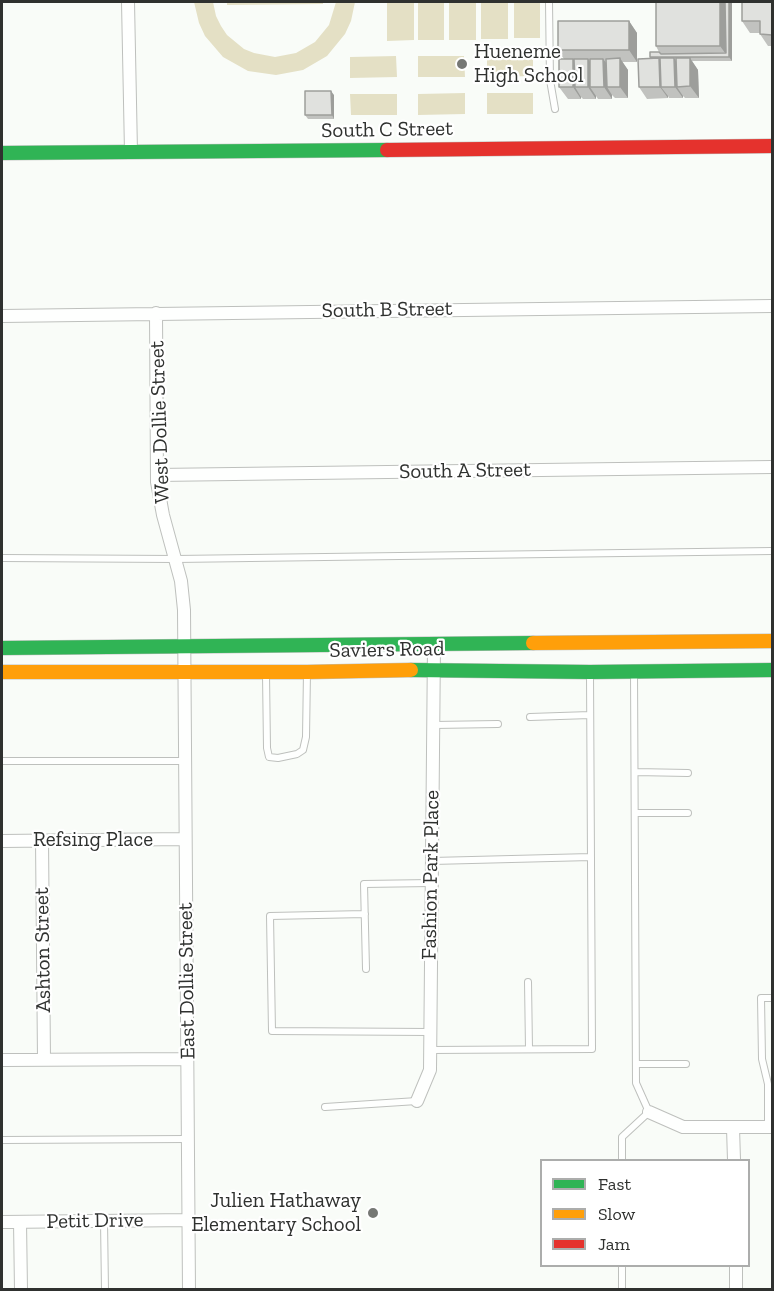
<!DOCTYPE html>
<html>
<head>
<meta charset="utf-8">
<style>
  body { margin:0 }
  #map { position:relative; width:774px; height:1291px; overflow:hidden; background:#f9fcf8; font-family:"Zilla Slab",serif }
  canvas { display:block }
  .frame { position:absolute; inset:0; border:3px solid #2f312f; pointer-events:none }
  .legend { position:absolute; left:540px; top:1159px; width:210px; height:108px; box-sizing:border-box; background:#fff; border:2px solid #acadac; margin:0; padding:8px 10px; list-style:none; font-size:18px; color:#2f312f }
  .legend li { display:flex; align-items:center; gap:12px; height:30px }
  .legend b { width:30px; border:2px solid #acadac }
</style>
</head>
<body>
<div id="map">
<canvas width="774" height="1291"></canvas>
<div class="frame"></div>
<ul class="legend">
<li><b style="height:8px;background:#30b455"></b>Fast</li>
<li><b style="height:8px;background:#ff9f0a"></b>Slow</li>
<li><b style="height:8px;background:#e5322d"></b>Jam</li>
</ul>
</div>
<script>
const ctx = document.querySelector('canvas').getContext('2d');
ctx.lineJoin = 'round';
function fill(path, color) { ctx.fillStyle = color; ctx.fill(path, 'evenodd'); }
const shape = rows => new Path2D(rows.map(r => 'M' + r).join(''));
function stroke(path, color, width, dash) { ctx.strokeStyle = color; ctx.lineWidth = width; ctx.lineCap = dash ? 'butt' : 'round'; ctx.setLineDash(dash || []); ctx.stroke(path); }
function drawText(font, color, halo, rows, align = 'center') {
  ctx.font = font + ' "Zilla Slab",serif'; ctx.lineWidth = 4.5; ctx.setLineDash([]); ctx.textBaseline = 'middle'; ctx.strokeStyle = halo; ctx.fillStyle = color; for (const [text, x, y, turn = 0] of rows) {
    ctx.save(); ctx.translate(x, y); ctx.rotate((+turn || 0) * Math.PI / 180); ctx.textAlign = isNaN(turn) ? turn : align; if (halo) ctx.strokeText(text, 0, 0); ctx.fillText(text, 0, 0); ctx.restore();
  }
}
fill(shape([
  [194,2,213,2,216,16,221,26,227,35,244,49,254,53,275,57,296,53,315,42,329,25,336,2,355,2,351,21,345,34,327,56,303,70,276,75,248,71,223,57,205,36,199,23],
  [227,2,323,2,323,4,227,5],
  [387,2,414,2,414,40,387,41],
  [418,2,444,2,444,40,418,40],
  [449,2,476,2,476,40,449,40],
  [481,2,508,2,508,39,481,39],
  [514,2,540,2,540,38,514,38],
  [533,55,533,76,487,77,487,56],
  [396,56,397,77,350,78,350,57],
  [418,56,464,56,465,77,418,77],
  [465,93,465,114,418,115,418,94],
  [487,93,533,93,533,114,487,114],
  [350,94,397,94,397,115,351,115]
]), '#e4e0c5');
const lane = shape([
  [549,2,550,80,555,109],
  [2,558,176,559,772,551],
  [266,674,267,748,269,757,278,758,297,754,303,750,306,737,307,672],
  [530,717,590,715],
  [434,725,498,724],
  [2,761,184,761],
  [635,772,688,773],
  [635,813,688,813],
  [432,861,591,857],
  [365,914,270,916,272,1031,430,1032],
  [366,969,364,884,431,883],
  [528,982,529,1049],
  [431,1050,592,1049,590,674],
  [636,1064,686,1064],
  [325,1107,417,1101],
  [768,1127,768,1084,762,1059,761,998,772,998],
  [2,1140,187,1139],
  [622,1160,622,1137,649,1112,636,1083,634,672],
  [104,1221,105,1290],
  [622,1266,622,1290]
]);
const street = shape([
  [128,2,131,152],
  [156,313,157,482,163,515,181,581,184,610,189,1290],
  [2,316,772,306],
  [157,475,772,467],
  [42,840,44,1060],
  [2,841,185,839],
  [2,1060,187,1059],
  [417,1101,430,1070,434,645],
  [649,1112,683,1127,772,1127],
  [733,1128,734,1160],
  [2,1222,189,1220],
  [20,1222,21,1290],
  [736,1266,736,1290]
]);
const fast = shape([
  [2,153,387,150],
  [2,648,533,643],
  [411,670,590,672,772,670]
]);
const slow = shape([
  [533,643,772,641],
  [2,672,307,672,411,670]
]);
const jam = shape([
  [387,150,772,146]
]);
stroke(lane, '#bec0bd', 8);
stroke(street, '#bec0bd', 14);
stroke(fast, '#bec0bd', 15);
stroke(slow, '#bec0bd', 15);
stroke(jam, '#bec0bd', 15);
stroke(lane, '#fefffe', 6);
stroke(street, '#fefffe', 12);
stroke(fast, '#30b455', 14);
stroke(slow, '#ff9f0a', 14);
stroke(jam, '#e5322d', 14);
fill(shape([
  [732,2,732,61,692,61,698,70,699,98,685,98,683,96,683,98,669,98,668,96,668,98,647,99,639,87,651,58,650,57,659,52,656,46],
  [772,2,772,46,768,46,760,34,760,33,750,33,742,21],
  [629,21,637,33,637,62,622,62,628,70,628,98,615,98,612,95,612,99,598,99,596,96,596,99,583,99,581,97,581,99,568,99,559,87,564,59,558,50],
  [334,95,334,119,308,119,305,115]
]), '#c1c2bf');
fill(shape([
  [720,2,728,2,728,57,720,46],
  [729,2,732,2,732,61,729,57],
  [629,21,637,33,637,62,629,50],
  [620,58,628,70,628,98,620,87],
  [659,58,667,70,661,87,668,96,668,98,660,87],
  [674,58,682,70,677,87,683,96,683,98,675,87],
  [690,58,698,70,699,98,690,86],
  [573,59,581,70,575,87,581,97,581,99,573,87],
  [588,59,596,70,590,87,596,96,596,99,588,87],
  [603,59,612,70,607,87,612,95,612,99,604,87],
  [331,91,334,95,334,119,332,115]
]), '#9d9e9b');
const building = shape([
  [656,2,720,2,720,46,656,46,656,2],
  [725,2,729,2,729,57,650,57,650,52,659,52,661,54,726,53,725,2],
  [742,2,772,2,772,35,760,34,760,21,742,21,742,2],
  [558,21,629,21,629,50,558,50,558,21],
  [620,58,620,87,607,87,606,59,620,58],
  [659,58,660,87,639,87,638,59,659,58],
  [660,58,674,58,675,87,661,87,660,58],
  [676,58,690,58,690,86,677,87,676,58],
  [559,59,573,59,573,87,559,87,559,59],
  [574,59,588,59,588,87,575,87,574,59],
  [590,59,603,59,604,87,590,87,590,59],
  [305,91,331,91,332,115,305,115,305,91]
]);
fill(building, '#e0e1de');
stroke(building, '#9d9e9b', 1.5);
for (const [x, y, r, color] of [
  [462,64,6,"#767875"],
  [373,1213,6,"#767875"]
]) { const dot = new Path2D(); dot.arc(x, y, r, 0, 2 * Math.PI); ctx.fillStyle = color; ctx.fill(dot); stroke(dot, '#fff', 2); }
drawText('21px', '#2f312f', '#fff', [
  ["Hueneme",474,52],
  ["High School",474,76],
  ["Julien Hathaway",361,1201,"right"],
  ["Elementary School",361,1225,"right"]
], 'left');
drawText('21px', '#2f312f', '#fff', [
  ["South C Street",387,130,-1],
  ["South B Street",387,310,-1],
  ["West Dollie Street",160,422,-92],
  ["South A Street",465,471,-1],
  ["Saviers Road",387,650,-1],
  ["Refsing Place",93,840],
  ["Fashion Park Place",431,875,-89],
  ["Ashton Street",43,950,-91],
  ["East Dollie Street",187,981,-91],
  ["Petit Drive",95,1221,-1]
]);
</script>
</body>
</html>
